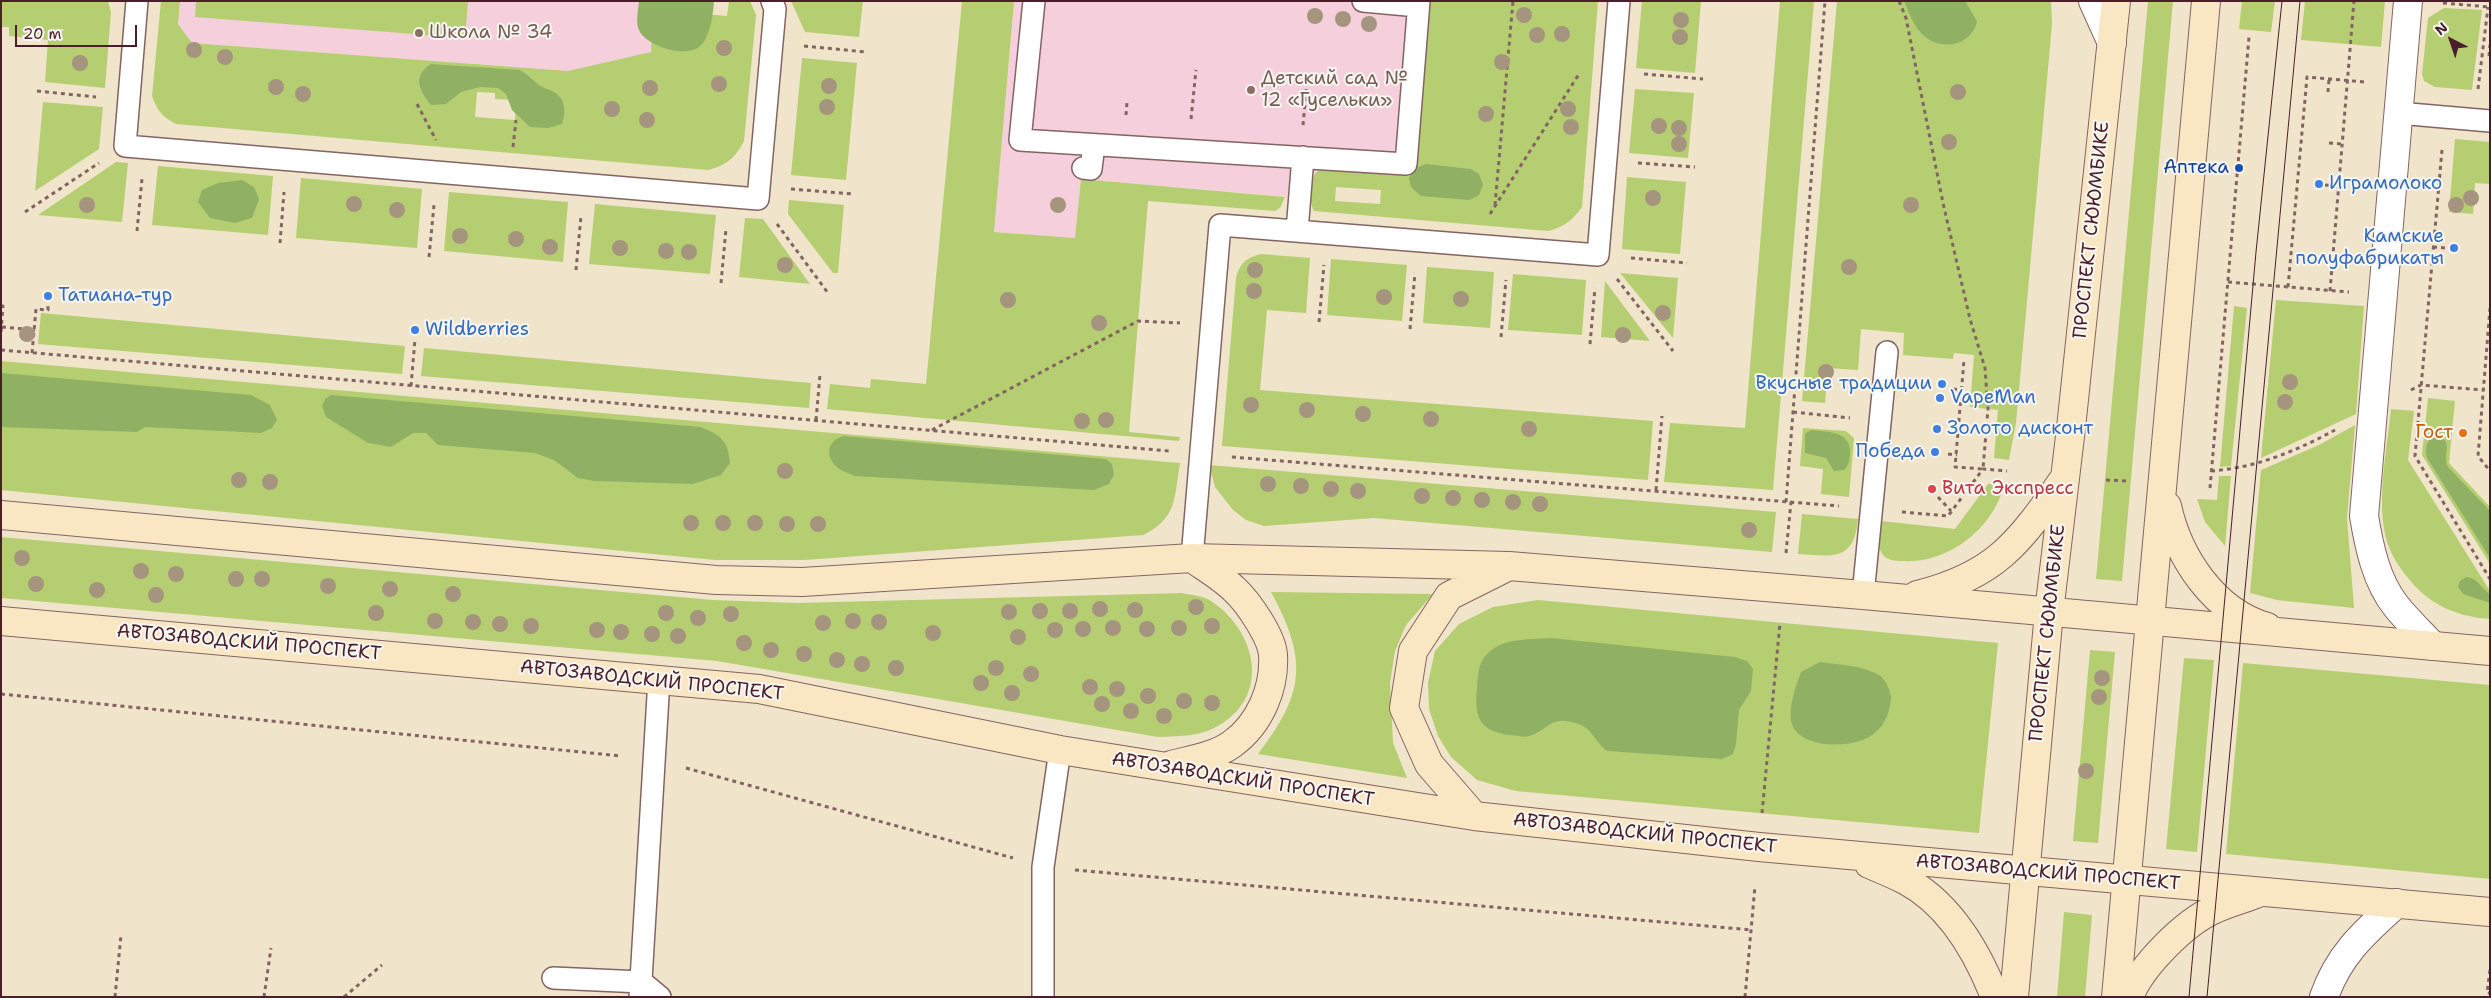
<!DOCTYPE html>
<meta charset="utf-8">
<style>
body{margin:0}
#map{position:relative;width:2491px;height:998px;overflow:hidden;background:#f0e4ca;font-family:"Shantell Sans",sans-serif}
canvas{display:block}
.frame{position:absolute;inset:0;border:2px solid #4a1f2b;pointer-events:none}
.north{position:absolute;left:2426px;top:15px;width:50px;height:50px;-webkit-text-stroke:4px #f6f6f2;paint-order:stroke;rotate:319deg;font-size:14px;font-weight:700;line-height:20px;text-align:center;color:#4a1f2b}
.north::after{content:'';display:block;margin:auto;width:18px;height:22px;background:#4a1f2b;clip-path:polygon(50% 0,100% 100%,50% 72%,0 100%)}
.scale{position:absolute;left:15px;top:25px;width:122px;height:22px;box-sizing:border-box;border:2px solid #4a1f2b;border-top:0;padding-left:6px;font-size:15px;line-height:18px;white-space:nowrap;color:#4a1f2b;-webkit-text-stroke:4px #f6f6f2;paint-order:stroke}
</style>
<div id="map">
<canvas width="2491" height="998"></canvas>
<div class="frame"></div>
<div class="north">N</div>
<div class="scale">20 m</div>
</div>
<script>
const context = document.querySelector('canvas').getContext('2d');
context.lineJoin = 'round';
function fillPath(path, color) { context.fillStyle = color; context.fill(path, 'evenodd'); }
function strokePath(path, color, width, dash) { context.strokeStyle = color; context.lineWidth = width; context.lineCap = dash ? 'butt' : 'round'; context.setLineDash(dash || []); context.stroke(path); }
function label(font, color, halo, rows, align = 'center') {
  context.font = font + ' "Shantell Sans",sans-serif'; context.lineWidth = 4; context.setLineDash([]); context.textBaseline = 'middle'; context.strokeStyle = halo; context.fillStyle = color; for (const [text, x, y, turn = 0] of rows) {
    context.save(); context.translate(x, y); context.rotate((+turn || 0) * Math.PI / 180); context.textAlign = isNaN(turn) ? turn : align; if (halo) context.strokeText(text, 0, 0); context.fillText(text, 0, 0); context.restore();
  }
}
const built = new Path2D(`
 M180,1h474l-2,51 -83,19 -377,-28 -14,-19z
 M1014,1h490l-19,213 -99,-26 -54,-5 -2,17 -249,-21 -6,59 -81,-6z`);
const green = new Path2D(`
 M1,1h107l3,11 -6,76 -60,-6 3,-42 -39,-4v-9h-8z
 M161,1h19l-2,23 14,19 376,28 83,-19 3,-51 49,13 24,2 2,-15h21l6,14 -12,126c-9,17 -17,24 -36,29l-532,-46c-14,-7 -19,-14 -24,-28zM477,92l18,1v6l21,1 -1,20 -40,-3z
 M196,1h272l-3,37 -270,-21z
 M791,1h72l-4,36 -54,-5z
 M962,1h52l-20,231 81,6 6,-59 204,18 -5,11 -5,3 -127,-10 -19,231 51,5 -1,4 -352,-32 3,-25 40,4 1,-9 55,5z
 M1428,1h170l-16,206c-10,14 -18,20 -34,24l-234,-20c-5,-8 -5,-34 4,-40 2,-2 5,-2 8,-3l88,6zM1336,187l45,3 -1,14 -45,-3z
 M1642,1h59l-6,72 -59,-5z
 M1780,1h34l-41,489 -109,-8 6,-59 75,5z
 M1837,1h214l1,23 -36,399 -7,37 -15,-2 4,-48 -28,-3 4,-52 -20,-2 -1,6 -50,-4 1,-22 -43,-4 -3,41 -30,-2 -3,35 -23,-2z
 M2148,1h25l-51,580 -26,-2z
 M2242,1h33l-4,31 -32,-3z
 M2305,1h80l-4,46 -80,-7z
 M2444,8l38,2 -10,80 -37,-3 -11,-6 -2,-7 6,-56z
 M802,58l55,5 -11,117 -55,-5z
 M1635,89l59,4 -6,65 -59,-5z
 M43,102l60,5 -4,42 -64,42z
 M2455,139l35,3v42l-15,-1 -2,31 -24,-2z
 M116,162l12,1 -6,59 -84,-7z
 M158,166l115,10 -5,59 -116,-10z
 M1627,177l59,5 -6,72 -58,-5z
 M301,178l121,11 -5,59 -121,-10z
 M449,192l119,10 -5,60 -119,-11z
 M789,200l55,5 -6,68h-5l-45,-59z
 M595,204l121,11 -6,59 -121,-10z
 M745,218l18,1 47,65 -71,-7z
 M1261,254l49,4 -4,55 -39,-3 -7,80 393,31 -5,59 -426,-34 14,-168c4,-15 10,-20 25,-24z
 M1331,259l76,6 -5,56 -75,-6z
 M1427,267l67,5 -4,56 -67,-5z
 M1620,273l58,5 -5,60z
 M1513,274l73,6 -4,55 -74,-5z
 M1605,281l45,60 -49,-4z
 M2276,300l88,6 -8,108 -95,44z
 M2234,306l13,2 -16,158 -11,1z
 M41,313l364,33 -3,28 -364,-30z
 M424,348l387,35 -2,25 -388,-32z
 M1,361l1179,102c-6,34 -2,55 -37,72l-338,25h-90l-714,-70z
 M2428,398l27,3 -6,62 41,44v57l-68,-109z
 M2391,409l23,2 -6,49 82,131v28c-29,-2 -54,-11 -75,-33 -9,-10 -18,-21 -24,-34 -18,-39 -4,-101 0,-143z
 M2355,425l-8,93 7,90 -77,-8 -27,-7 11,-123 58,-25z
 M1803,428l43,3 8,7 -5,59 -28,-3 2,-25 -23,-3z
 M1209,465l567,47 -4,40 -398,-34 -110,8 -18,-6 -13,-10 -18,-23z
 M2219,476h12l-6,70 -20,-24 -8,-23 20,1z
 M1988,484h16c-9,43 -56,80 -100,77 -9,0 -18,0 -23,-9 -4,-9 -1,-22 0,-31l74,8z
 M1802,514l56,5c-4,43 -25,37 -60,35z
 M1,537l712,63 84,3 385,-10c9,2 22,3 29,8 47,31 61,98 3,127 -17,9 -37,8 -56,9l-441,-76 -716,-63z
 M1271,592l162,2 -27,31 -11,26 -5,32 3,60 14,35 -149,-24c47,-61 50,-94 13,-162z
 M1538,600l460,43 -19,190 -463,-42 -39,-11 -26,-23 -13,-21 -9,-27 -1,-26 7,-32 24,-27 34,-17z
 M2090,650l25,2 -17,191 -25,-2z
 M2184,658l30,2 -17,192 -31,-3z
 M2243,663l247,22v194l-264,-25z
 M2064,912l28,3 -7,82h-28z`);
const forest = new Path2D(`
 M639,1h75c-1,13 -3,30 -11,42 -12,17 -53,5 -63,-11 -5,-8 -2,-21 -1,-31z
 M1904,1h61l12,20c-5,24 -34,31 -53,15 -10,-9 -15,-23 -20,-35z
 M431,64l89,6c8,5 13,10 19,15 5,4 11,4 15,7 12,7 12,20 8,32l-14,4 -18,-1 -18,-17 -6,-16 -8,-6 -18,-1 -19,5 -15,12 -15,1c-12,-15 -19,-29 0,-41z
 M1426,164l45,5 8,5 4,11 -4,10 -10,5 -48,-4 -10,-9 -2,-8 3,-9z
 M242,180l12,7 5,12 -7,19 -17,5 -25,-5 -12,-16 4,-12 16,-7z
 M1,373l250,22 19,10 7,15 -5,8 -11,5 -116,-6 -8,5 -136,-5z
 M331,395l370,32c21,9 27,14 29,36l-9,12 -28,9 -99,-3 -16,-3 -24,-18 -19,-7 -97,-8 -12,-12h-13l-22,14 -23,-4 -42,-26 -4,-11 3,-7z
 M1811,430c18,2 41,1 39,25 -1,7 -1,10 -6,15l-10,1 -8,-13 -21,-5v-19z
 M2438,435c16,7 4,19 10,32l42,44v47l-63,-100c-2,-11 -1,-19 11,-23z
 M843,436l263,23 6,5 2,11 -5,9 -15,6 -239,-14c-6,-3 -14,-5 -18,-9 -13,-11 -9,-27 6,-31z
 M2466,577c13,1 14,11 24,17v9l-27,-9 -5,-7 2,-6z
 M1551,638l184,19 12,4 6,8 -2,22 -12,19 -3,34 -3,10 -11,5 -115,-8c-16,-13 -14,-25 -36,-29 -23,-5 -24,9 -42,14 -5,2 -13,-1 -19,-1 -31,-4 -36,-18 -33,-48 1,-13 1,-25 12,-35 17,-15 41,-12 62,-14z
 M1820,662c20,3 41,3 59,13 6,4 12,16 12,23 -1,13 -5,25 -15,34 -17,17 -75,19 -84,-8 -5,-14 4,-38 9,-52z`);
const path = new Path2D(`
 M1899,1l7,17 37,185 27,116 15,49 3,41 -5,60 -28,-2 9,-107
 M2443,3l47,4
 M804,46l62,6
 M2489,56l1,-11
 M1644,74l59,5
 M2478,89l10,-82
 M37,91l59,6
 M2328,92l1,-13
 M417,104l19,36
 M1126,115l1,-13
 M1191,119l5,-49
 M1303,125l4,-44
 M2329,143l13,1
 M513,147l3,-27
 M2442,150l-27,306 75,123
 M1638,163l57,4
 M2325,185l14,1
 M791,189l62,5
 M1495,205l18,-204
 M25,212l74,-49
 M1490,214l89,-140
 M777,224l51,69
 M137,231l5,-52
 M280,243l4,-51
 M2433,247l13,1
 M429,257l5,-52
 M1631,258l56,5
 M576,270l5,-54
 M1617,279l56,72
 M2228,282l121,10
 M721,283l5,-54
 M2288,287l19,-210 58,5
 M2330,291l24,-290
 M1,306h2l-2,26
 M2490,308l-12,148 12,15
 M1319,322l5,-57
 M2,327l33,3
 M1410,329l5,-56
 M1501,337l5,-57
 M1590,344l5,-56
 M1,350l1168,101
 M32,353l4,-44 12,1v-4
 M411,386l4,-47
 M1953,389l9,1
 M2411,390l10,-5 62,5
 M1952,399h9
 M1793,412l57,6
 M816,420l4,-45
 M932,430l206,-109 42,2
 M1948,454l9,1
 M1232,457l607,49
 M2211,471c45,-3 85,-20 124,-41
 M2106,480l22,1
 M2210,488l39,-451
 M1656,490l6,-74
 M1938,497l13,14
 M1786,502l39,-501
 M1902,512l46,4 35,-47 24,2
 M1786,553l5,-51
 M1,694l620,62
 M686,768l327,90
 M1762,813l18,-190
 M1075,870l677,60
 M2490,970l-3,23h3
 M115,997l6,-62
 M264,997l7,-49
 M344,997l38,-32
 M1745,997l10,-111`);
const lane = new Path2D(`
 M137,1l-12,145 633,53 17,-190 -3,-8
 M1034,1l-14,139 386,24 13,-163
 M1363,1l55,5
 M2398,113l92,8
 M1083,168l8,1 3,-24
 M1297,231l6,-74
 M1192,558l28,-333 378,30 21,-254
 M1863,595l24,-243
 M553,978l89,4 18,15
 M640,997l19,-318
 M1043,997v-130l17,-117`);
const street = new Path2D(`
 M2093,1l19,42
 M2408,1l-44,515c5,30 12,65 32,90 11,14 25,27 37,40
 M2324,997c15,-43 41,-65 73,-94`);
const secondary = new Path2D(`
 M2167,506c11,51 47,106 100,121
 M1,515l715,65 86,2 390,-24 317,8 354,29 627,56
 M1917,595c78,-19 102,-52 146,-115
 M1,621l758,68 301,61 414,66 285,31 731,65
 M1171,765c19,-5 45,-9 61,-21 28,-20 43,-56 41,-89 -1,-18 -25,-53 -38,-65 -12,-12 -29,-22 -43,-32
 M1474,816l-45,-52 -25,-56 9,-57 36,-55 56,-28
 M1869,864c12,5 24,10 36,16 45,24 72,71 90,117
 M2014,997l35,-385 22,-184 45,-427
 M2116,997l90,-996
 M2129,997c12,-31 56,-75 86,-88 13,-6 28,-10 41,-15`);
const tram = new Path2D(`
 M2189,997l67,-745 26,-251
 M2207,997l93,-996`);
const trees = [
 [1524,15],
 [1315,16],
 [1343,19],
 [1681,20],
 [1369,24],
 [1562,34],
 [1537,35],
 [1680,37],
 [724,48],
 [194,50],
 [225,57],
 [1502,62],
 [80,63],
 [719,84],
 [829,86],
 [276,87],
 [650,88],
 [1958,92],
 [303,94],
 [827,107],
 [612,109],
 [1568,109],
 [1486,114],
 [647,120],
 [1659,126],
 [1571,127],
 [1679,128],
 [1949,142],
 [1679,144],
 [1653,198],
 [2471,198],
 [354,204],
 [87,205],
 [1058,205],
 [1911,205],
 [2456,205],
 [397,210],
 [460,236],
 [516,239],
 [550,247],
 [620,248],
 [666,251],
 [689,252],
 [785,265],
 [1849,267],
 [1255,270],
 [1254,291],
 [1384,297],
 [1461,299],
 [1008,300],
 [1663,313],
 [1099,323],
 [27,334],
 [1623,335],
 [1826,372],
 [2290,382],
 [2285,402],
 [1251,405],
 [1307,410],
 [1363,414],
 [1431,419],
 [1106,420],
 [1082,421],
 [1529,429],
 [785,471],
 [239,480],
 [270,482],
 [1268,484],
 [1301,486],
 [1331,489],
 [1358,491],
 [1422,496],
 [1453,498],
 [1482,500],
 [1513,502],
 [1540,504],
 [691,523],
 [723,523],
 [755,523],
 [787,524],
 [818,524],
 [1749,530],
 [22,558],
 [141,571],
 [176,574],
 [236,579],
 [262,579],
 [36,584],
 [328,586],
 [390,589],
 [97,590],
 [453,594],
 [156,595],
 [1196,607],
 [1100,609],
 [1135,610],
 [1040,611],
 [1070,611],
 [1009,612],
 [376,613],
 [666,613],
 [731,614],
 [698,618],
 [435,621],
 [853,621],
 [473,622],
 [879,622],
 [823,623],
 [500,624],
 [531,626],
 [1212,626],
 [1113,628],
 [1179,628],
 [1083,629],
 [1147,629],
 [597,630],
 [1055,630],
 [621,632],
 [933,633],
 [652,634],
 [678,636],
 [1018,637],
 [744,643],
 [771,650],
 [804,654],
 [837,660],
 [862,664],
 [896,668],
 [996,668],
 [1031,674],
 [2102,678],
 [981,683],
 [1090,687],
 [1117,689],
 [1012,693],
 [1148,696],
 [2099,697],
 [1184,701],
 [1212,703],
 [1102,704],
 [1131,711],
 [1164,716],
 [2086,771]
];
const markers = [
 [419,33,5,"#8d6e63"],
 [1251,90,5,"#8d6e63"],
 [2239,168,5,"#1a4fb4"],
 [2319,184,5,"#3f7fe0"],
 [2454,248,5,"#3f7fe0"],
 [48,296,5,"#3f7fe0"],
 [415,330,5,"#3f7fe0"],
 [1942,384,5,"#3f7fe0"],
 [1940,398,5,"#3f7fe0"],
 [1937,429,5,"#3f7fe0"],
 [2463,433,5,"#e8710a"],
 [1935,452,5,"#3f7fe0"],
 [1932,489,5,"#e0444e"]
];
const educationNames = [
 ["Школа № 34",429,33],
 ["Детский сад №",1261,79],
 ["12 «Гусельки»",1261,101]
];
const transitNames = [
 ["Аптека",2229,168]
];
const shopNames = [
 ["Играмолоко",2329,184],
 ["Камские",2444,237,"right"],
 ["полуфабрикаты",2444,259,"right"],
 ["Татиана-тур",58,296],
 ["Wildberries",425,330],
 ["Вкусные традиции",1932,384,"right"],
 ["VapeMan",1950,398],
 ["Золото дисконт",1947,429],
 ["Победа",1925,452,"right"]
];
const streetNames = [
 ["ПРОСПЕКТ СЮЮМБИКЕ",2092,230,-84],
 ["ПРОСПЕКТ СЮЮМБИКЕ",2048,633,-84],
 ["АВТОЗАВОДСКИЙ ПРОСПЕКТ",249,643,5],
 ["АВТОЗАВОДСКИЙ ПРОСПЕКТ",652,681,6],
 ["АВТОЗАВОДСКИЙ ПРОСПЕКТ",1243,780,9],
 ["АВТОЗАВОДСКИЙ ПРОСПЕКТ",1645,834,6],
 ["АВТОЗАВОДСКИЙ ПРОСПЕКТ",2048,873,5]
];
const foodNames = [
 ["Гост",2453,433]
];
const healthNames = [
 ["Вита Экспресс",1942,489]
];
fillPath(built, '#f5cfdb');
fillPath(green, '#b6ce72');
fillPath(forest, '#90b164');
strokePath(lane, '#846463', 24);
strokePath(street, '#846463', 30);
strokePath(secondary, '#846463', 30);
strokePath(path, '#846463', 3, [4, 4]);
strokePath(lane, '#fff', 21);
strokePath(street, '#fff', 28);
strokePath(secondary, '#f9e7c3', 28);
strokePath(tram, '#4a1f2b', 1);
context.fillStyle = '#a6957e';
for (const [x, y] of trees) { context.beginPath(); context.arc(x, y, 8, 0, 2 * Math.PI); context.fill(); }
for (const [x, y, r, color] of markers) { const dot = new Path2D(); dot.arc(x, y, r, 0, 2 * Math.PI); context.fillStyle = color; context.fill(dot); strokePath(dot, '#f6f6f2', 2); }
label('19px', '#785e54', '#f6f6f2', educationNames, 'left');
label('19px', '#164399', '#f6f6f2', transitNames, 'right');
label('19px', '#366cbe', '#f6f6f2', shopNames, 'left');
label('19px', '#4a1f2b', '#f6f6f2', streetNames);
label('19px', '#c56008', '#f6f6f2', foodNames, 'right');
label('19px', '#be3a42', '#f6f6f2', healthNames, 'left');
</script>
